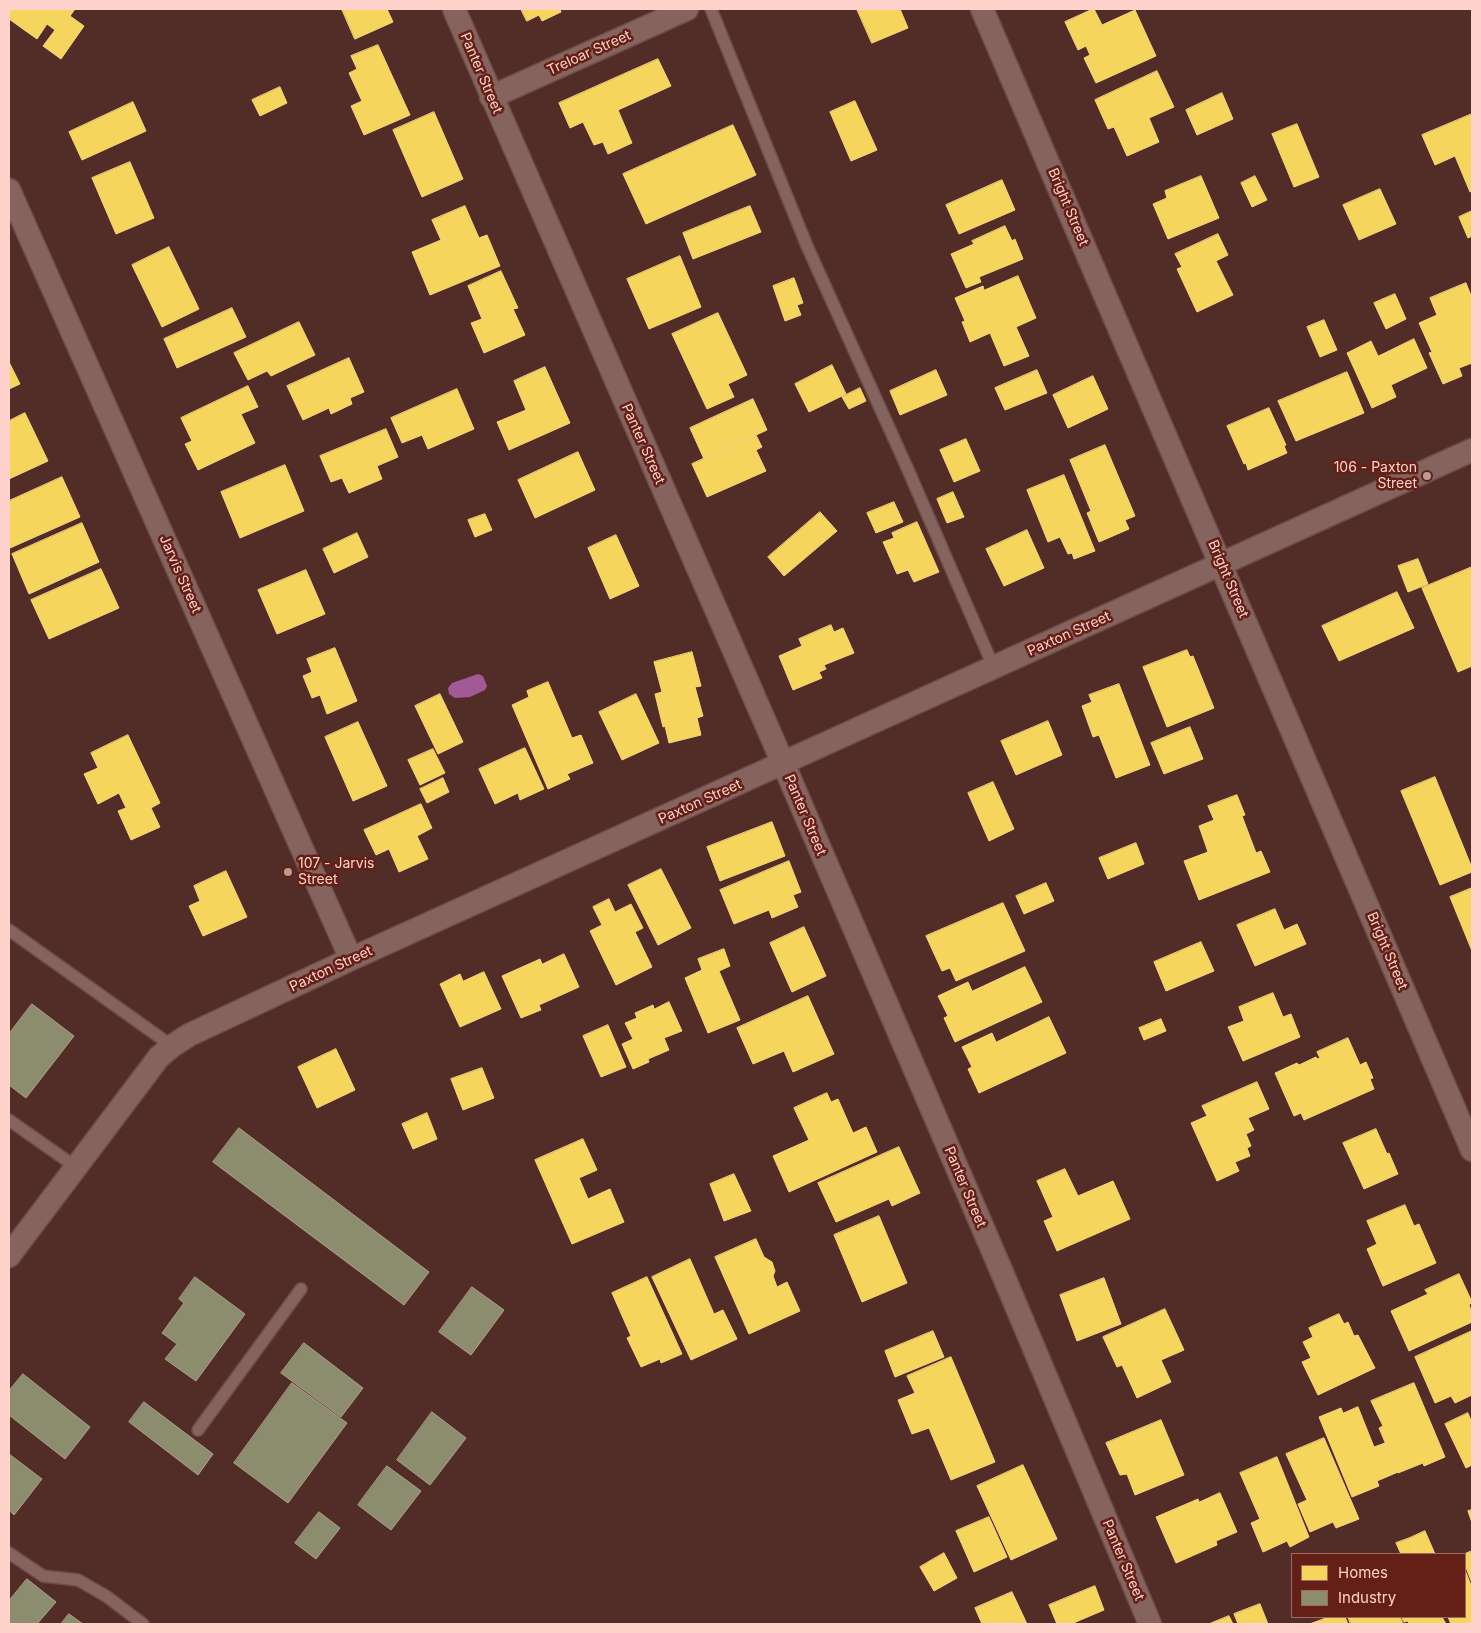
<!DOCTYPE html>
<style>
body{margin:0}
#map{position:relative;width:1481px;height:1633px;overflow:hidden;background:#522d28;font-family:Inter,sans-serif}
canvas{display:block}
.frame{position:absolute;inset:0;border:10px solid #ffd3cb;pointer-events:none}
.legend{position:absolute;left:1291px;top:1553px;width:175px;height:65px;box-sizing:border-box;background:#641f16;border:1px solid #a2675e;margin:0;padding:6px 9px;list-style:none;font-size:15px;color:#ffd3cb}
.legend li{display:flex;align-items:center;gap:10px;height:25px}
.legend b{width:25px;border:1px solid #a2675e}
</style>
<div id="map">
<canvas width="1481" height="1633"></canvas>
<div class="frame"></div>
<ul class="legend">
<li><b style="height:14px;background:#f6d55c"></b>Homes</li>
<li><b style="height:14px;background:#8c8c6e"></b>Industry</li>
</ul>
</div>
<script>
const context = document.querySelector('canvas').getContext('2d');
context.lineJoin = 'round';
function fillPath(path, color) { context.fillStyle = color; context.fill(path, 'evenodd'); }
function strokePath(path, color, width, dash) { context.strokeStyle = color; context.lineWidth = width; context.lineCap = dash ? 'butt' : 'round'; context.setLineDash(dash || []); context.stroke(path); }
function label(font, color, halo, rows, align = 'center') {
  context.font = font + ' Inter,sans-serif'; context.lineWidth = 5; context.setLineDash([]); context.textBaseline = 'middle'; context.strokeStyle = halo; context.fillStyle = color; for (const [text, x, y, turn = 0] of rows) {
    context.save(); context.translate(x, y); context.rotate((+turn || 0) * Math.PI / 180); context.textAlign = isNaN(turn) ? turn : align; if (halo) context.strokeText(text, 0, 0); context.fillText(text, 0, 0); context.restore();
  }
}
const water = new Path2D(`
 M478,674l5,2 4,10 -2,4 -15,7 -15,1 -6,-4 -1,-6 4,-5z`);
const homes = new Path2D(`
 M9,9h66l-5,7 14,10 -23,33 -18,-13 12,-16 -8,-6 -10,15 -28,-20z
 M342,9h45l6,13 -38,17z
 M521,9h39l1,3 -19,9 -3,-6 -12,6z
 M857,9h43l8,19 -36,15z
 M1093,9h1l8,16 33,-15 21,46 -60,27 -12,-25 6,-3 -4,-9 -8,4 -13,-28z
 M378,45l32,70 -46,20 -13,-29 11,-5 -13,-28 8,-4 -6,-13z
 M658,59l13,27 -53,24 14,33 -24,11 -5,-12 -9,3 -11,-23 -13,6 -11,-25z
 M1157,71l17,36 -25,11 10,24 -32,14 -13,-29 -6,2 -13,-29z
 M280,87l7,16 -27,13 -8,-16z
 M1222,93l11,26 -36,16 -11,-25z
 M855,101l22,49 -26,11 -21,-49z
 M133,102l13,29 -64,29 -13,-28z
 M434,112l29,67 -41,18 -29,-67z
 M1472,114v77l-2,1 -15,-36 -20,9 -13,-30z
 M1297,124l22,53 -25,10 -22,-53z
 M733,125l23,50 -110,49 -23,-50z
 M130,162l24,56 -38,16 -24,-56z
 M1201,176l18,42 -51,21 -15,-35 14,-6 -2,-7z
 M1255,176l12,24 -15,7 -11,-24z
 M1002,180l13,30 -56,24 -13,-29z
 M1380,189l16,35 -37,16 -16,-35z
 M465,206l14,32 8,-3 13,31 -70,29 -18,-43 29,-12 -9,-20z
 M750,206l11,26 -68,27 -10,-26z
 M1472,211v25l-4,2 -9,-21z
 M1005,226l7,15 3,-2 8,20 -44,18 2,5 -15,6 -15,-34 23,-10 -2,-3z
 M1218,234l10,21 -12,6 17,34 -36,17 -20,-43 5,-2 -7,-13z
 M169,247l30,62 -37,18 -30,-62z
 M680,256l21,51 -52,22 -22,-50z
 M501,271l17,37 -5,1 12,26 -41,18 -13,-30 11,-4 -14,-33z
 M1018,276l18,42 -20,9 13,29 -25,10 -14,-33 -20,9 -8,-20 3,-1 -10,-23 28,-12 1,4z
 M794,278l9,25 -6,2 4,10 -16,6 -12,-35z
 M1466,283l6,15v65l-13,5 3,8 -19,8 -14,-31 3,-1 -13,-29 18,-8 -7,-17z
 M1395,294l11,25 -20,10 -12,-26z
 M232,308l14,29 -69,31 -13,-29z
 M718,313l29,62 -19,9 6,13 -27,12 -35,-75z
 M1324,320l13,30 -17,7 -13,-30z
 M299,322l16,33 -44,21 -4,-5 -19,9 -14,-27z
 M1414,339l13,29 -36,17 5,12 -24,11 -25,-55 24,-12 7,15z
 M349,358l15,34 -14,6 2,6 -21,10 -2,-6 -26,12 -16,-34z
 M9,362l11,22 -11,5z
 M832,365l14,29 -37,18 -14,-28z
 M545,367l25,56 -61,27 -12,-28 29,-12 -12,-29z
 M936,370l11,25 -47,20 -10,-24z
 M1037,370l10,23 -42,17 -10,-22z
 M1347,372l17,41 -68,28 -18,-40z
 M1093,376l15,33 -40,19 -15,-33z
 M248,386l10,21 -17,7 14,29 -57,27 -13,-26 7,-3 -11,-23z
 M860,388l6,13 -17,8 -7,-12z
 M457,389l17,40 -46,20 -6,-14 -20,8 -11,-25z
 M753,399l14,31 -63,29 -14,-31z
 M1269,408l17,37 -2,1 3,7 -39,17 -2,-7 -2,1 -17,-38z
 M25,413l23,48 -39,18v-58z
 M386,429l12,28 -21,9 5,13 -33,14 -7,-15 -11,4 -11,-26z
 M756,435l6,12 -6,3 10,21 -59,26 -15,-33z
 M966,439l14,32 -26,11 -14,-32z
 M1105,445l30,71 -10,4 4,9 -30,13 -12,-29 4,-2 -21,-51z
 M578,452l17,38 -60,28 -17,-38z
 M285,465l19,46 -64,27 -19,-46z
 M1064,475l31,76 -21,8 -2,-6 -4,1 -8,-17 -12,5 -21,-52z
 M62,477l18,40 -70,31 -1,-3v-44z
 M953,492l11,25 -17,6 -10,-24z
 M894,502l9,20 -27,11 -9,-20z
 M820,512l17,19 -53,45 -16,-19z
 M485,514l7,16 -17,7 -7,-17z
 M917,522l22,50 -25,10 -6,-12 -11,4 -14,-32 11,-4 -2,-5z
 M82,523l17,39 -70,32 -17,-40z
 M1027,530l17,38 -40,18 -18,-37z
 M357,533l11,24 -34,16 -11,-24z
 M616,535l23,51 -29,13 -22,-51z
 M1418,559l10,25 -20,8 -10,-26z
 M1472,567v99l-14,6 -36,-84z
 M101,569l18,39 -70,31 -18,-39z
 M306,570l19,44 -48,20 -19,-44z
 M1397,592l17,36 -75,33 -17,-35z
 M831,625l3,7 9,-4 11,25 -30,12 2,4 -7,3 3,6 -29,12 -14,-34 23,-10 -3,-7z
 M335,648l22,53 -30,13 -7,-19 -8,3 -9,-22 9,-4 -5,-13z
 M1187,650l3,7 3,-1 21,52 -47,19 -24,-60z
 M692,652l9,34 -6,1 8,29 -6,2 4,17 -32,8 -4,-17 -2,1 -8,-33 7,-2 -8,-30z
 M548,682l24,56 9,-3 12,28 -26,11 3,5 -22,10 -36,-84 17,-8 -2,-6z
 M1119,684l31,81 -34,13 -17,-43 -6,2 -11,-31 10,-4 -3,-7z
 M440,694l23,48 -25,12 -23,-48z
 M636,694l23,49 -37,17 -23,-48z
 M1048,721l14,34 -46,20 -15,-34z
 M358,722l29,64 -34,15 -28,-64z
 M1190,727l13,32 -39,15 -13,-31z
 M128,735l32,68 -9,5 9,19 -29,13 -13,-29 8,-3 -7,-15 -21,11 -14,-30 14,-6 -7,-15z
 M525,748l19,41 -24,11 -2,-7 -23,11 -16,-35z
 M433,749l12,24 -25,12 -12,-25z
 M1435,777l37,91v4l-32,13 -39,-94z
 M443,778l6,14 -22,11 -7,-14z
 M993,782l21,47 -25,12 -21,-48z
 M1237,795l8,20 -3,1 14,37 5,-2 9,21 -71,28 -15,-39 24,-9 -9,-26 15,-6 -6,-14z
 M421,804l11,24 -15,8 11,23 -29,13 -10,-23 -13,6 -12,-25z
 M772,822l13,34 -65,25 -13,-34z
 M1136,843l8,21 -36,15 -9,-21z
 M789,861l12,31 -8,3 5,12 -26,11 -3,-8 -35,14 -14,-34z
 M661,869l30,59 -33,17 -30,-60z
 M226,871l21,46 -44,19 -14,-30 11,-5 -6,-15z
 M1046,883l8,18 -30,13 -8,-18z
 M1472,888v63l-22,-54z
 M609,899l6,13 16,-8 12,24 -8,4 17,35 -36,18 -26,-54 12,-6 -9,-18z
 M1003,903l22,48 -69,30 -6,-13 -8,3 -16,-35z
 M1275,909l9,21 13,-6 9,20 -51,22 -18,-41z
 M804,927l22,49 -34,16 -22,-49z
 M1201,942l13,29 -48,20 -12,-29z
 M724,949l6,17 -11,5 21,49 -32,13 -23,-55 17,-8 -4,-11z
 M564,954l15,33 -40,18 2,5 -20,8 -19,-42 38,-17 2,5z
 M1025,967l17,35 -87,40 -11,-24 4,-2 -10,-20 30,-14 4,9z
 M484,972l17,37 -41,18 -20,-43 20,-10 3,7z
 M1273,993l10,24 8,-3 9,23 -57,24 -15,-34 16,-6 -5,-14z
 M808,996l26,58 -41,18 -9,-21 -31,13 -16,-36z
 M669,1002l13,29 -18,7 5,12 -21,9 1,3 -16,7 -11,-25 11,-5 -8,-16 12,-5 -2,-5 18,-8 1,4z
 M1049,1017l17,36 -87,40 -11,-24 4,-2 -10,-20 30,-14 4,9z
 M1161,1019l5,12 -22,9 -5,-12z
 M608,1025l18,42 -25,10 -18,-41z
 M1348,1038l12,27 6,-3 7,16 -3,1 4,10 -70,31 -3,-7 -7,3 -19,-43 22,-10 2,2 17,-8 1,2 3,-1 -3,-6z
 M336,1049l19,41 -38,18 -19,-41z
 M482,1068l12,30 -31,12 -12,-31z
 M1257,1082l12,27 -21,9 6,12 -8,4 5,12 -4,2 3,8 -15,6 4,9 -22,10 -26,-58 16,-7 -5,-10z
 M827,1093l4,9 7,-3 15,34 13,-6 11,25 -88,40 -16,-36 36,-16 -15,-32z
 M427,1113l10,26 -24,10 -11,-25z
 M1376,1129l11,25 2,-1 9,21 -34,15 -21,-46z
 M583,1139l14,31 -18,8 9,21 22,-10 14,33 -52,22 -37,-84z
 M899,1147l21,46 -28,13 -3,-7 -53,23 -18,-39z
 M1065,1169l13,27 35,-15 17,38 -73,32 -13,-30 9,-4 -16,-36z
 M734,1174l17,37 -27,10 -14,-37z
 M1405,1205l9,21 5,-2 17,39 -53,23 -16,-37 10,-5 -10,-23z
 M879,1216l28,67 -45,19 -28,-67z
 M756,1239l8,18 8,5 3,9 -2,5 4,11 10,-5 13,29 -51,23 -34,-77z
 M690,1259l24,55 9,-4 14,29 -46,21 -39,-83z
 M1459,1274l13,28 -3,3 3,8v9l-63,29 -18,-40 37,-17 -3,-4z
 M647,1277l35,77 -21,9 -1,-4 -19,8 -14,-29 4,-2 -19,-43z
 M1104,1278l17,46 -44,17 -17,-46z
 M1165,1309l19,41 -23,10 10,22 -34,16 -15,-33 -5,2 -14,-30z
 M1339,1314l5,10 4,-2 6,14 4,-1 17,33 -57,27 -16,-33 9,-4 -8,-16 10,-5 -4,-9z
 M933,1331l11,26 -49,20 -10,-26z
 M1472,1331v64l-17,8 -4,-7 -16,7 -20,-46z
 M951,1357l44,105 -44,18 -22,-52 -17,6 -14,-34 17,-7 -8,-17z
 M1414,1383l31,74 -21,9 -1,-3 -25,10 -19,-45 4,-2 -12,-25z
 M1358,1407l16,40 11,-4 13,29 -21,9 2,5 -27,11 -33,-80 22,-9 2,5z
 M1468,1413l4,10v42l-6,3 -21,-44z
 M1161,1420l23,55 -49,20 -8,-21 -7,1 -14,-32z
 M1324,1438l35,81 -23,9 -3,-6 -23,10 -12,-28 9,-4 -21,-46z
 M1277,1457l32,80 -19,10 -3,-6 -24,11 -12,-29 9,-4 -20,-46z
 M1023,1465l34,74 -46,21 -34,-74z
 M1220,1493l17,39 -21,9 1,4 -41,18 -20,-46 42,-18 1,3z
 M1472,1510v13l-4,-12z
 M989,1517l18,40 -33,15 -18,-41z
 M1425,1531l10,23h-18l-7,-16z
 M1410,1538l7,16h-16l-5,-11z
 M1472,1551v32l-7,-18v-11z
 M944,1553l13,25 -23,13 -14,-24z
 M1465,1570l7,18v36h-21l-3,-7h17z
 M1095,1586l9,24 -33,14h-14l-8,-19z
 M1012,1592l15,32h-45l-7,-16z
 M1260,1604l8,20h-30l-4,-10z
 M1229,1616l4,8h-24z
 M1329,1617h16l3,7h-38z
 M1348,1617h52l3,7h-52z
 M1402,1617h40l4,7h-37l-1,-3 -4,1z`);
const industry = new Path2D(`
 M32,1004l42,32 -48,62 -17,-13v-51z
 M239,1128l190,144 -25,33 -191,-143z
 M195,1277l50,37 -49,67 -31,-22 12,-15 -15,-11 22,-30 -5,-4z
 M472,1287l32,23 -33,45 -32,-23z
 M304,1343l59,45 -22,29 -60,-44z
 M23,1374l67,53 -25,32 -56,-44v-24z
 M292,1383l55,40 -59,80 -54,-40z
 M144,1402l69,52 -15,21 -69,-53z
 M432,1412l34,26 -36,47 -33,-25z
 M9,1454l33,25 -28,36 -5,-5z
 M387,1466l34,25 -30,39 -33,-25z
 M319,1512l21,16 -24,31 -21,-16z
 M27,1579l29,23 -19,22h-28v-23z
 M69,1614l14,10h-22z`);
const lane = new Path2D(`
 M711,9l96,237 102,226 85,196
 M9,930l163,116
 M9,1120l67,47
 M198,1430l103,-141
 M9,1553l34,23 35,4 28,16 37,28`);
const street = new Path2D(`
 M454,9l339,777 208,484 149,354
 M982,9l490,1141
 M491,97l196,-88
 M9,190l342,769
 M9,1256l150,-199 13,-11 17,-11 162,-76 1121,-509`);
const markers = [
 [1427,476,5,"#c29992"],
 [288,872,5,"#c29992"]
];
const streetNames = [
 ["Treloar Street",589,53,-24],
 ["Panter Street",481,73,67],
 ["Bright Street",1068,207,67],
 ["Panter Street",643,444,66],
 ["Jarvis Street",180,574,66],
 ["Bright Street",1228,579,67],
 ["Paxton Street",1069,634,-24],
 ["Paxton Street",700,802,-24],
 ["Panter Street",805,815,67],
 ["Bright Street",1387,951,67],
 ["Paxton Street",331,969,-25],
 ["Panter Street",965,1187,67],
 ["Panter Street",1123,1560,67]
];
const poiNames = [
 ["106 - Paxton",1417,468],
 ["Street",1417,484],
 ["107 - Jarvis",298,864,"left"],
 ["Street",298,880,"left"]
];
fillPath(water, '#a15a96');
fillPath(homes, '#f6d55c');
strokePath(homes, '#f9d47d', 1);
fillPath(industry, '#8c8c6e');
strokePath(industry, '#aea18a', 1);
strokePath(lane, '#6d4c48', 14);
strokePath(street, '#6d4c48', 25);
strokePath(lane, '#856460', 11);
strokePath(street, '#856460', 22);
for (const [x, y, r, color] of markers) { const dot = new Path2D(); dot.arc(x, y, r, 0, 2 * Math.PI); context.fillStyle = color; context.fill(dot); strokePath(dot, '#641f16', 2); }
label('14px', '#ffd3cb', '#641f16', streetNames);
label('14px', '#ffd3cb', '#641f16', poiNames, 'right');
</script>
